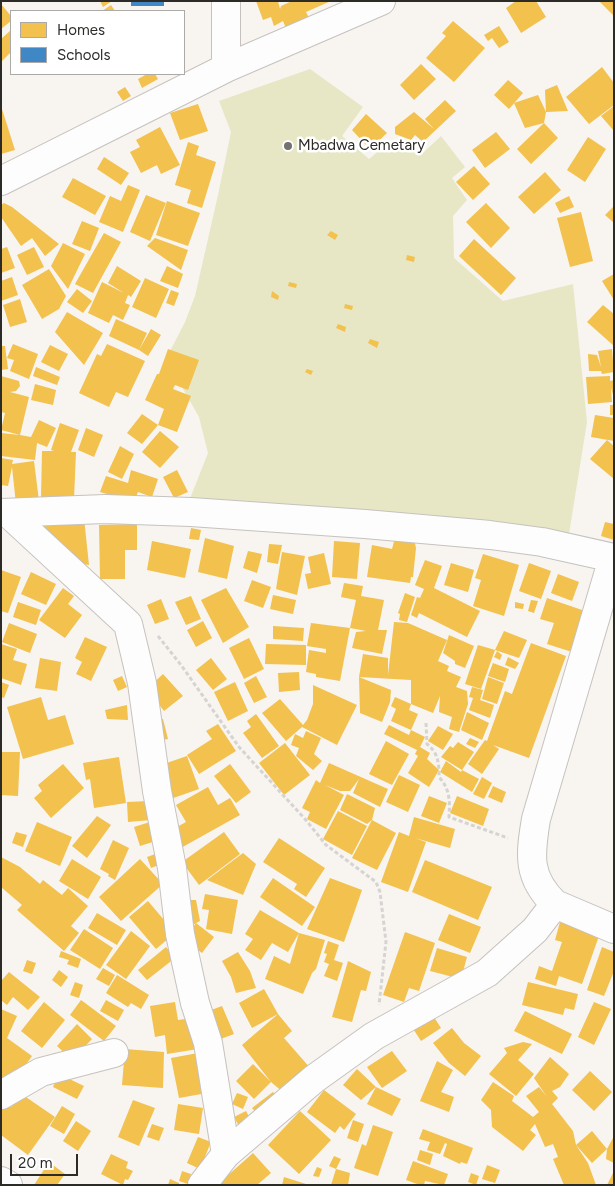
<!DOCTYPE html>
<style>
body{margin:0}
#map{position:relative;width:615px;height:1186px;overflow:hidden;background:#f8f4f0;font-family:Figtree,sans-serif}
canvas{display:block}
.frame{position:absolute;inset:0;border:2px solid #2d2b28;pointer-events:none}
.legend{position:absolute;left:10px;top:10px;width:175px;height:65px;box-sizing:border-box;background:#fff;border:1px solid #abaaa9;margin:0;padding:6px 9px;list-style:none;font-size:15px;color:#2d2b28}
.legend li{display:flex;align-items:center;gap:10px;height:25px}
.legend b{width:25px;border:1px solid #abaaa9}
.scale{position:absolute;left:10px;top:1154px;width:68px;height:22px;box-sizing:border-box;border:2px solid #2d2b28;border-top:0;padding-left:6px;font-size:15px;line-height:18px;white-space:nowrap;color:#2d2b28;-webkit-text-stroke:4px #fff;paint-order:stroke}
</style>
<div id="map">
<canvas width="615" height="1186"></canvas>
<div class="frame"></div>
<ul class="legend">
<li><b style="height:14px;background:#f2c14e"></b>Homes</li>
<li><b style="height:14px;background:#3f88c5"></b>Schools</li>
</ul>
<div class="scale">20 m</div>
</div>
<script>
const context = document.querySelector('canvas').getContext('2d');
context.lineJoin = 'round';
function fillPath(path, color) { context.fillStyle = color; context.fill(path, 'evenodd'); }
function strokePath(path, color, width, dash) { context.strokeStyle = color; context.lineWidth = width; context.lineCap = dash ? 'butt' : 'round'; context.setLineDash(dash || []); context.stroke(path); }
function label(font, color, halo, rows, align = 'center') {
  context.font = font + ' Figtree,sans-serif'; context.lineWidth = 5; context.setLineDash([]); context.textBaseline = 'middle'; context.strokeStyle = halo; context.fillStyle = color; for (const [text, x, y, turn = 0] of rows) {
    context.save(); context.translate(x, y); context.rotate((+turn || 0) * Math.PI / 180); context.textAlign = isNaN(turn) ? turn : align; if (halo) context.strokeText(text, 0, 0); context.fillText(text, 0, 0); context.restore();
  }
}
const green = new Path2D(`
 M310,69l53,38 -21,29 27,23 22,-18 33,11 17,-16 24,31 -13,11 15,22 -14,16 1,42 49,43 70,-17 14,138 -18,112 -68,-9 -312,-24 19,-48 -9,-36 -33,-58 19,-37 10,-26 23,-101 13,-63 -12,-31z`);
const homes = new Path2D(`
 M100,1h12l-9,6z
 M256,1h22l2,8 1,-3 11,-5h39l-25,11 4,8 -22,13 -5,-12 -9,5 -3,-9 -8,3z
 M516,1h20l10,16 -25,16 -15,-25z
 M599,1h15v15z
 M1,4l10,12v5l-10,8z
 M111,5l4,6h-13z
 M453,21l32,27 -31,34 -28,-24 20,-22 -4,-3z
 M499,26l10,16 -10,6 -7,-10 -4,3 -4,-6z
 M11,30v22l-10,10v-23z
 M421,64l15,15 -22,21 -14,-15z
 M602,67l12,16v22l-25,19 -23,-27z
 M147,74h8l3,5 -16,9 -4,-9z
 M508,80l15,13 -14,16 -15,-14z
 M557,85l11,26 -22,1 -2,11 -19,5 -11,-25 24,-8 8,17 -1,-22z
 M125,87l6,9 -8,5 -6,-9z
 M445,100l11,11 -33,31 -8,-7 -4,5 -16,-6v-7l19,-15 20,17 -9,-10z
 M198,104l10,27 -28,9 -10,-27z
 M1,106l14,44 -14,4z
 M614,106v25l-13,-15z
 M366,114l21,19 -17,16 -18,-19z
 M544,123l14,15 -27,26 -14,-15z
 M160,127l20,38 -19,9 -4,-9 -16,8 -11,-21 10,-5 -4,-7z
 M496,132l14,17 -25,19 -13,-18z
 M588,137l18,12 -21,33 -18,-12z
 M188,142l11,4 -3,9 20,7 -14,46 -15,-5 4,-13 -16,-5z
 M104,157l25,16 -8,12 -24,-16z
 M474,166l16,18 -17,16 -17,-18z
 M545,172l16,18 -27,24 -16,-17z
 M73,178l33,18 -11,19 -33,-18z
 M128,185l12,5 -17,42 -24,-10 11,-26 11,5z
 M146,195l20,8 -16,38 -20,-9z
 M569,196l5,11 -14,6 -5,-10z
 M167,201l33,12 -12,33 -32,-11z
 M4,203l8,4 47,37 -14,12 -13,-18 -11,8 -20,-29v-12z
 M486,203l24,25 -19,20 -25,-26z
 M614,206v17l-9,-8z
 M581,212l12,49 -23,6 -13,-49z
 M82,221l17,7 -9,23 -18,-7z
 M331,231l7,4 -3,5 -8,-5z
 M104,233l17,9 -28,51 -18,-9z
 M155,238l33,12 -7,20 -34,-24z
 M474,239l42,39 -15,17 -42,-39z
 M63,243l22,11 -17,35 -17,-23z
 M7,247l8,21 -14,5v-24z
 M34,247l10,20 -17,8 -10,-20z
 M407,255l8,2 -1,5 -8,-2z
 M117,266l24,15 -10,16 -3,-2 -3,8 5,2 -7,15 -10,-5 -4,8 -21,-10 14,-31 22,11 -16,-10z
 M167,266l16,8 -5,14 -18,-7z
 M49,269l17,27 -7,13 -17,10 -20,-34z
 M614,274v26l-12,-19z
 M12,277l6,18 -17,6v-20z
 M145,278l24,11 -13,29 -24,-11z
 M289,282l8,2 -1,4 -8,-2z
 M77,289l15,12 -9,12 -16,-11z
 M171,290l8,3 -5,13 -8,-3z
 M272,291l7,5 -1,4 -7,-3z
 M20,299l7,23 -17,5 -7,-22z
 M345,304l8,2 -1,4 -8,-2z
 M603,305l11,9v32l-27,-24z
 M67,312l36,21 -19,32 -29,-33z
 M116,319l31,14 -8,17 -30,-14z
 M338,324l8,3 -1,5 -9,-4z
 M151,329l10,6 -13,21 -9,-6z
 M370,339l9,3 -2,6 -9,-5z
 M13,344l25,10 -9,25 -19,-8 4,-11 -7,-2z
 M107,344l38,17 -17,36 -12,-5 -7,15 -30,-14 18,-39 4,2z
 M50,345l18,9 -9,17 -18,-9z
 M1,346h4l3,23 -7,1z
 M168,349l31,11 -11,30 -13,-5 -2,4 18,7 -14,36 -19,-7 6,-16 -19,-9 12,-26h2z
 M612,349l2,23 -12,2 -1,-3h-12l-1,-17 9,1 4,12 -3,-16z
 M36,367l24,10 -3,8 -24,-9z
 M307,369l6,2 -2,4 -6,-3z
 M1,376l18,5 1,5 -4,5 -6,1 19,5 -9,38 11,2 8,-17 17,8 -9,19 -10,-4 -2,17 -34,-4v-23l19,2 -19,-5 4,-17 -4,-1z
 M610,376v5l4,-1v18l-3,-10 1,14 -24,2 -2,-27z
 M35,384l21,6 -3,15 -22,-5z
 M610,405h4v10h-4z
 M142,414l16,11 -16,19 -15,-11z
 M595,415l19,3v23l-23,-4z
 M60,423l19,7 -8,22h5l-2,47 -33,-1 1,-47h12l-3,-1z
 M86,428l17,7 -9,22 -16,-7z
 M160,431l19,16 -19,21 -18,-16z
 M607,440l7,6v33l-24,-20z
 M120,446l14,8 -12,25 -14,-7z
 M1,458l12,2 -1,4 22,-3 5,40 -23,3 -4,-37 -4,19 -7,-1z
 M131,470l27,9 -6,18 -14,-5 -4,10 -34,-10 6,-16 22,7z
 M177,470l11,22 -14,6 -11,-21z
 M84,518l5,47 -23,-4 -28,-39z
 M605,522l9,2v16l-13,-4z
 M137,524v26h-12v29h-25l-1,-54z
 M191,528l10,2 -2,10 -10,-1z
 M205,538l29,8 -7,33 -29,-7z
 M395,538l19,1 2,9 -3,29h-2l-1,6 -43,-6 5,-32 20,4z
 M152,541l39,8 -6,29 -38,-8z
 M334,541l26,2 -3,36 -25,-2z
 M269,544l13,1 -4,19 -11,-2z
 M248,551l14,3 -5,19 -14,-5z
 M282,552l23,4 -8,39 -21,-6z
 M324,553l7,31 -23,5 -3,-15 6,-1 -3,-16z
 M483,554l36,11 -15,51 -31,-10 8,-26 -6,-2z
 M425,560l17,6 -8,22 46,23 -13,26 -48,-24 -2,5 -6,-3 6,-18 3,1 4,-9 -9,-4z
 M451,563l23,7 -6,22 -24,-7z
 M529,563l22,8 -10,28 -22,-8z
 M1,570l20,7 -13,36 -7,-2z
 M31,572l25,12 -10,21 -25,-11z
 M558,574l21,8 -7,19 -21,-8z
 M252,580l19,7 -8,21 -19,-7z
 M344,583l19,3 -2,10 23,4 -6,30h9l-5,24 -30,-6 4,-16 10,-1 -16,-3 6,-28 -15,-3z
 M63,588l11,8 -6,8 14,11 -17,23 -26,-18z
 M226,588l23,39 -26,16 -22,-43z
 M405,593l10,4 -8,25 -8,-2 1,-6 -2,-1z
 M273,595l23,5 -3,14 -23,-5z
 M191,596l10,23 -15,6 -11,-23z
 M547,598l38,13 -13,41 -25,-8 7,-21 -14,-4z
 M161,599l8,20 -14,5 -8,-19z
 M531,600l7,1 -4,12 -6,-2z
 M18,602l23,8 -5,15 -23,-8z
 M515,602l9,2 -1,5 -8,-1z
 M203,621l9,17 -16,9 -9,-17z
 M394,622l14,1 39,17 -9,21 11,5 -2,5 14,6 -5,10 11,4 1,13 -9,28 -10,-3 3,-12 -13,-5 1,-16 -7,17 -22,-9 -2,6 9,4 -7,16 -20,-9 5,-12 -5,-3 4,-9 16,7v-24l-52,-3 32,13 -1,12 -8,20 -22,-9 -1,-36 4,-23 25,4v17z
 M9,623l28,11 -7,19 -28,-11z
 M311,623l39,5 -10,53 -24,-4v-3l-10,-2 3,-22 17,3v-4l-19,-3z
 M273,626l31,2 -1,13 -30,-2z
 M504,631l23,9 -8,18 -24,-8z
 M449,635l25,11 -9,22 -10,-4v-3l-12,-8z
 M85,637l22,10 -16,34 -15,-7 6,-12 -7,-4z
 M249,638l15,31 -20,10 -15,-31z
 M531,643l35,13 -37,102 -36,-13 6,4 -17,25 -14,-10 17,-24 2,1 18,-50 7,3z
 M1,644l16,5 -4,11 14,4 -6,21 -20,-7z
 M266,644l40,1v20l-41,-1z
 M478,645l17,5 -14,39 -16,-5z
 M497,651l5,4 -2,5 -6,-3z
 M508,657l11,6 -4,6 -10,-4z
 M40,658l21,4 -4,29 -22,-3z
 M211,658l16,21 -14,11 -17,-20z
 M493,663l16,6 -4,13 -17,-6z
 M299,672l1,18 -21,2 -1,-19z
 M163,674l20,22 -19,15 -17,-22z
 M122,676l5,11 -9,4 -5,-11z
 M256,676l11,21 -13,6 -10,-20z
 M488,677l16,6 -7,21 -15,-5z
 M1,682l8,3 -5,13 -3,-1z
 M235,682l13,29 -20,10 -14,-29z
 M313,685l44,20 -20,40 -35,-18 -16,14 -24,-28 18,-14 23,26 4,-5 6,-16z
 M472,687l11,3 -3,10 14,5 -4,13 -21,-8 4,-12 -4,-1z
 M41,697l7,23 17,-5 9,29 -51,15 -16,-52z
 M127,705l1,15 -21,-1 -2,-9z
 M467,712l22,11 -7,17 -21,-10z
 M256,714l23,32 -17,12 -19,-25 8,-6 -4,-6z
 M163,719l5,20 -11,2 -5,-20z
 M218,724l18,27 -37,23 -12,-19 25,-16 -6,-8z
 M389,725l20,10 2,-5 14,7 -5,10 10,6 -3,6 12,11 -10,17 -21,-14 10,-17 -3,-2 2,-4 -33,-16z
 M438,726l15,8 -10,16 -15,-9z
 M306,731l15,7 -7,16 8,7 -9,9 -17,-14 3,-8 -8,-3 4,-11 8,4z
 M470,738l9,4 -4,6 -9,-4z
 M386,741l23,13 -17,31 -23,-11z
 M458,742l16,10 -12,18 -21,-13 9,-11 3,2z
 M285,743l25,32 -26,20 -25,-32z
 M1,752h19l-2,44 -17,-1z
 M187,756l12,33 -37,13 -1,-37z
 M119,757l7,46 -32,5 -4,-29 -4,1 -3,-17z
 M446,761l15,11 1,-2 17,9 -7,13 -32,-20z
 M329,763l59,26 -8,18 -27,-14 6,-14 -9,12h-10l-15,-6 19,10 -18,34 -19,-10 3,-7 -8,-4 14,-28 4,3z
 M63,764l21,24 -33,30 -17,-20 8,-7 -4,-6z
 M230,764l21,28 -15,11 -22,-27z
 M399,775l21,10 -12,27 -22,-10z
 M482,777l10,6 -8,16 -11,-5z
 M493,786l13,6 -4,11 -14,-6z
 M208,787l10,18 12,-7 10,17 -61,34 -11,-17 18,-10 -10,-17z
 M347,794l28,14 -3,12 24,13 -19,37 -25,-12 20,-38 -5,4 -27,-14z
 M429,796l18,7 -8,20 -18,-7z
 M457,796l32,13 -6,17 -33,-13z
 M150,801l1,19 -23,2 -1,-20z
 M338,811l29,15 -15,29 -29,-16z
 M97,816l14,9 -24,33 -15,-12z
 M414,817l41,12 -5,19 -35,-10 11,4 -18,50 -27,-10 18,-50 10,4z
 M153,821l6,19 -19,6 -6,-19z
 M37,822l35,15 -12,29 -35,-15z
 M16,832l11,3 -4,12 -11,-4z
 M224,832l16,22 -41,31 -17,-23z
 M279,838l46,30 -19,29 -12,-8 3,-5 -34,-22z
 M113,840l16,8 -14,32 -7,-4 1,-2 -9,-5z
 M161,852l-2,13 -8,3 -4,-11z
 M243,853l13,11 -13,31 -36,-15z
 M1,857l19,10 20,17 3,-4 19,15 6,-7 20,18 -17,20 8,7 -15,18 -47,-41 5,-5 -21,-18z
 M72,859l29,18 -13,22 -29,-18z
 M140,859l23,25 -42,37 -22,-24z
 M425,860l67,27 -14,33 -66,-28z
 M273,878l42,29 -13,19 -42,-29z
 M330,878l32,12 -18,52 -37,-13z
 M205,894l33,6 -6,34 -26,-5 3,-19 -7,-1z
 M185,900h11l4,21 -15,8z
 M148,901l27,32 -19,16 -27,-32z
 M260,910l39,23 26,7 -9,29 -4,4 -9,21 -38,-15 9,-23 16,8 9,-31 -11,19 -16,-9 -11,17 -16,-10 8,-11 -8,-5z
 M97,913l29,17 -9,15 -29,-17z
 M449,914l32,13 -11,26 -32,-13z
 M560,922l39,14 -17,48 -23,-8 -3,10 -21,-7 4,-13 13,5 10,-29 -7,-2z
 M196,923l18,14 -12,16 -18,-13z
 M84,929l29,19 -13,21 -30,-19z
 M131,931l19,15 -24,33 -20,-14z
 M405,932l30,11 -16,48 -10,-3 -5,14 -21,-7z
 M328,941l11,4 -5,15 9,3 -6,18 -13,-5 5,-12 -5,-2 3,-8 -3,-1z
 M166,947l9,11 -28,22 -9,-10z
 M602,947l12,5v19l-10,25 -17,-6z
 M437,948l30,9 -6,22 -31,-8z
 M61,951l20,8 -3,9 -11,-4 2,-4 -10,-3z
 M238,952l12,19 6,17 -20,5 -5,-16 -9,-16z
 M27,960l9,3 -4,11 -9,-3z
 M348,961l23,11 -5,19 -5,-1 -9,32 -20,-5z
 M103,968l12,7 -6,11 -13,-7z
 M59,970l9,7 -7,10 -9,-7z
 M9,972l31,25 -12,13 -15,-13 -6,8 -6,-5v-19z
 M117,975l32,20 -8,14 -10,-6 -3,4 -22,-14z
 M75,982l8,3 -4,13 -9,-3z
 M528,982l50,12 -4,16 -9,-2 -2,7 -41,-10z
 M264,989l14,25 -26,14 -13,-25z
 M81,1000l35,26 -12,15 -34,-26z
 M106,1000l18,10 -6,11 -18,-10z
 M44,1002l21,18 -23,28 -21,-17z
 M175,1002l3,18 15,-2 5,31 -31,5 -2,-19 -10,2 -5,-31z
 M594,1002l17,7 -17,36 -16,-8z
 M222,1006l12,28 -16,6 -12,-28z
 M1,1009l16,7 -10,22 25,18 -17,24 -14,6z
 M430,1011l11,17 -20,13 -11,-17z
 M525,1011l47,23 -10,20 -48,-23z
 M278,1014l14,17 -8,7 27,31 -27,24 -13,-11 -29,-37z
 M77,1024l15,15 -20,21 -15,-14z
 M452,1028l12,15 17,13 -16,20 -16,-13 -16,-20z
 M523,1042l9,2 -14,16 16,14 -18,22 -27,-22 18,-21 -3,-5z
 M125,1049l39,3 -1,36 -41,-3z
 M392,1051l15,20 -25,17 -15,-21z
 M198,1053l9,40 -28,5 -8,-40z
 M550,1057l19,17 -9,13 -8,4 6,7 -6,6 21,27 3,14 12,18 8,22h-32l-11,-26 5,-2 -5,-13 -8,3 -10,-23 -5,6 6,5 -13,16 -31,-24 -1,-17 -10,-10 12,-18 21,14 -2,5 21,16 6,-5 -13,-16 13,-9 8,10 -13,-19z
 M437,1061l16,9 -12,22 13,5 -5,15 -29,-11z
 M253,1064l18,18 -17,17 -18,-18z
 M357,1069l19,18 -15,13 -18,-15z
 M590,1071l22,21 -18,19 -22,-21z
 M59,1074l25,12 -7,13 -24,-12z
 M376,1087l25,12 -9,17 -25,-12z
 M324,1090l32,24 -12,16 -4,-4 -5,7 -28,-21z
 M273,1092l7,8 -21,16 -7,-8z
 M20,1093l35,24 -27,38 -27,-20v-35l10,7z
 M237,1093l11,4 -5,12 -11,-5z
 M133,1100l22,8 -16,38 -21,-9z
 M178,1104l25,4 -4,26 -25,-4z
 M62,1106l13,8 -11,20 -14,-8z
 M246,1111l6,11 -12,6 -6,-11z
 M300,1111l31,29 -32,34 -31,-29z
 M353,1120l11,4 -6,18 -11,-4z
 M76,1121l15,10 -13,20 -15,-10z
 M152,1124l12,4 -5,13 -12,-4z
 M373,1125l20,7 -15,44 -24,-8 8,-24 4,2z
 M423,1129l50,19 -6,16 -6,-2 -1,2 -17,-8 4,-12 -2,-1 -5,11 -13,-4 3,-8 -11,-3z
 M592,1131l15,18 -15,14 -16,-18z
 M614,1136v27l-8,-4 1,-10z
 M198,1137l13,5 -11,27 -13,-6z
 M420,1150l13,4 -3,11 -13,-5z
 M253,1153l18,20 -14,12h-40z
 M111,1154l17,8 -2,6 7,3 -5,9 -3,-1 -2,6 -22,-11z
 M334,1156l7,3 -5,10 14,4 -2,12h-17l5,-16 -7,-3z
 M413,1161l35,13 -4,11 -19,-4 -1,4h-4l-14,-5z
 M49,1162l16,12 -8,11h-23z
 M487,1165l13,5 -5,13 -13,-4z
 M317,1167l5,2 -3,8 -6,-1z
 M182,1171l9,3 -3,10 -9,-3z
 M614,1171v14h-7z
 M471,1173l8,3 -3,9 -8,-3z
 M284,1177l22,7v1h-24z
 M170,1179l9,4v2h-11z`);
const schools = new Path2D(`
 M131,1h33v5h-33z`);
const path = new Path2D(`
 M158,636l23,29 58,82 66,72 21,26 50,37 4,10 6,50 -7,63
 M426,723l1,21c11,9 12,18 12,33 11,12 11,24 10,40l59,21`);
const minor = new Path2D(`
 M226,68v-67
 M1,181l225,-113 155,-67
 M1,513l104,-4 86,3 174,12 125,11 52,7 72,16
 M9,514l119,110 14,59 15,108 15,77 8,66 15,69 13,40 18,111
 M555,904c-28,-27 -25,-49 -19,-85l77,-261
 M1,1095l40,-23 73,-19
 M1,1181l7,4
 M202,1185l24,-31 88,-75 60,-43 113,-63 48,-43 20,-26 59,25`);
const markers = [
 [288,146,5,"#74716e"]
];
const poiNames = [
 ["Mbadwa Cemetary",298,146]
];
fillPath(green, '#e7e7c6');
fillPath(homes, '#f2c14e');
fillPath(schools, '#3f88c5');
strokePath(minor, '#c5c2bf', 30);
strokePath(path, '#d5d4d2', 3, [4, 2.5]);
strokePath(minor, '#fefdfd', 28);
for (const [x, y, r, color] of markers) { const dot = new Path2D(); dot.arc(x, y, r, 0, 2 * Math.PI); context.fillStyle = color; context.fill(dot); strokePath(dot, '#fff', 2); }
label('15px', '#2d2b28', '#fff', poiNames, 'left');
</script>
